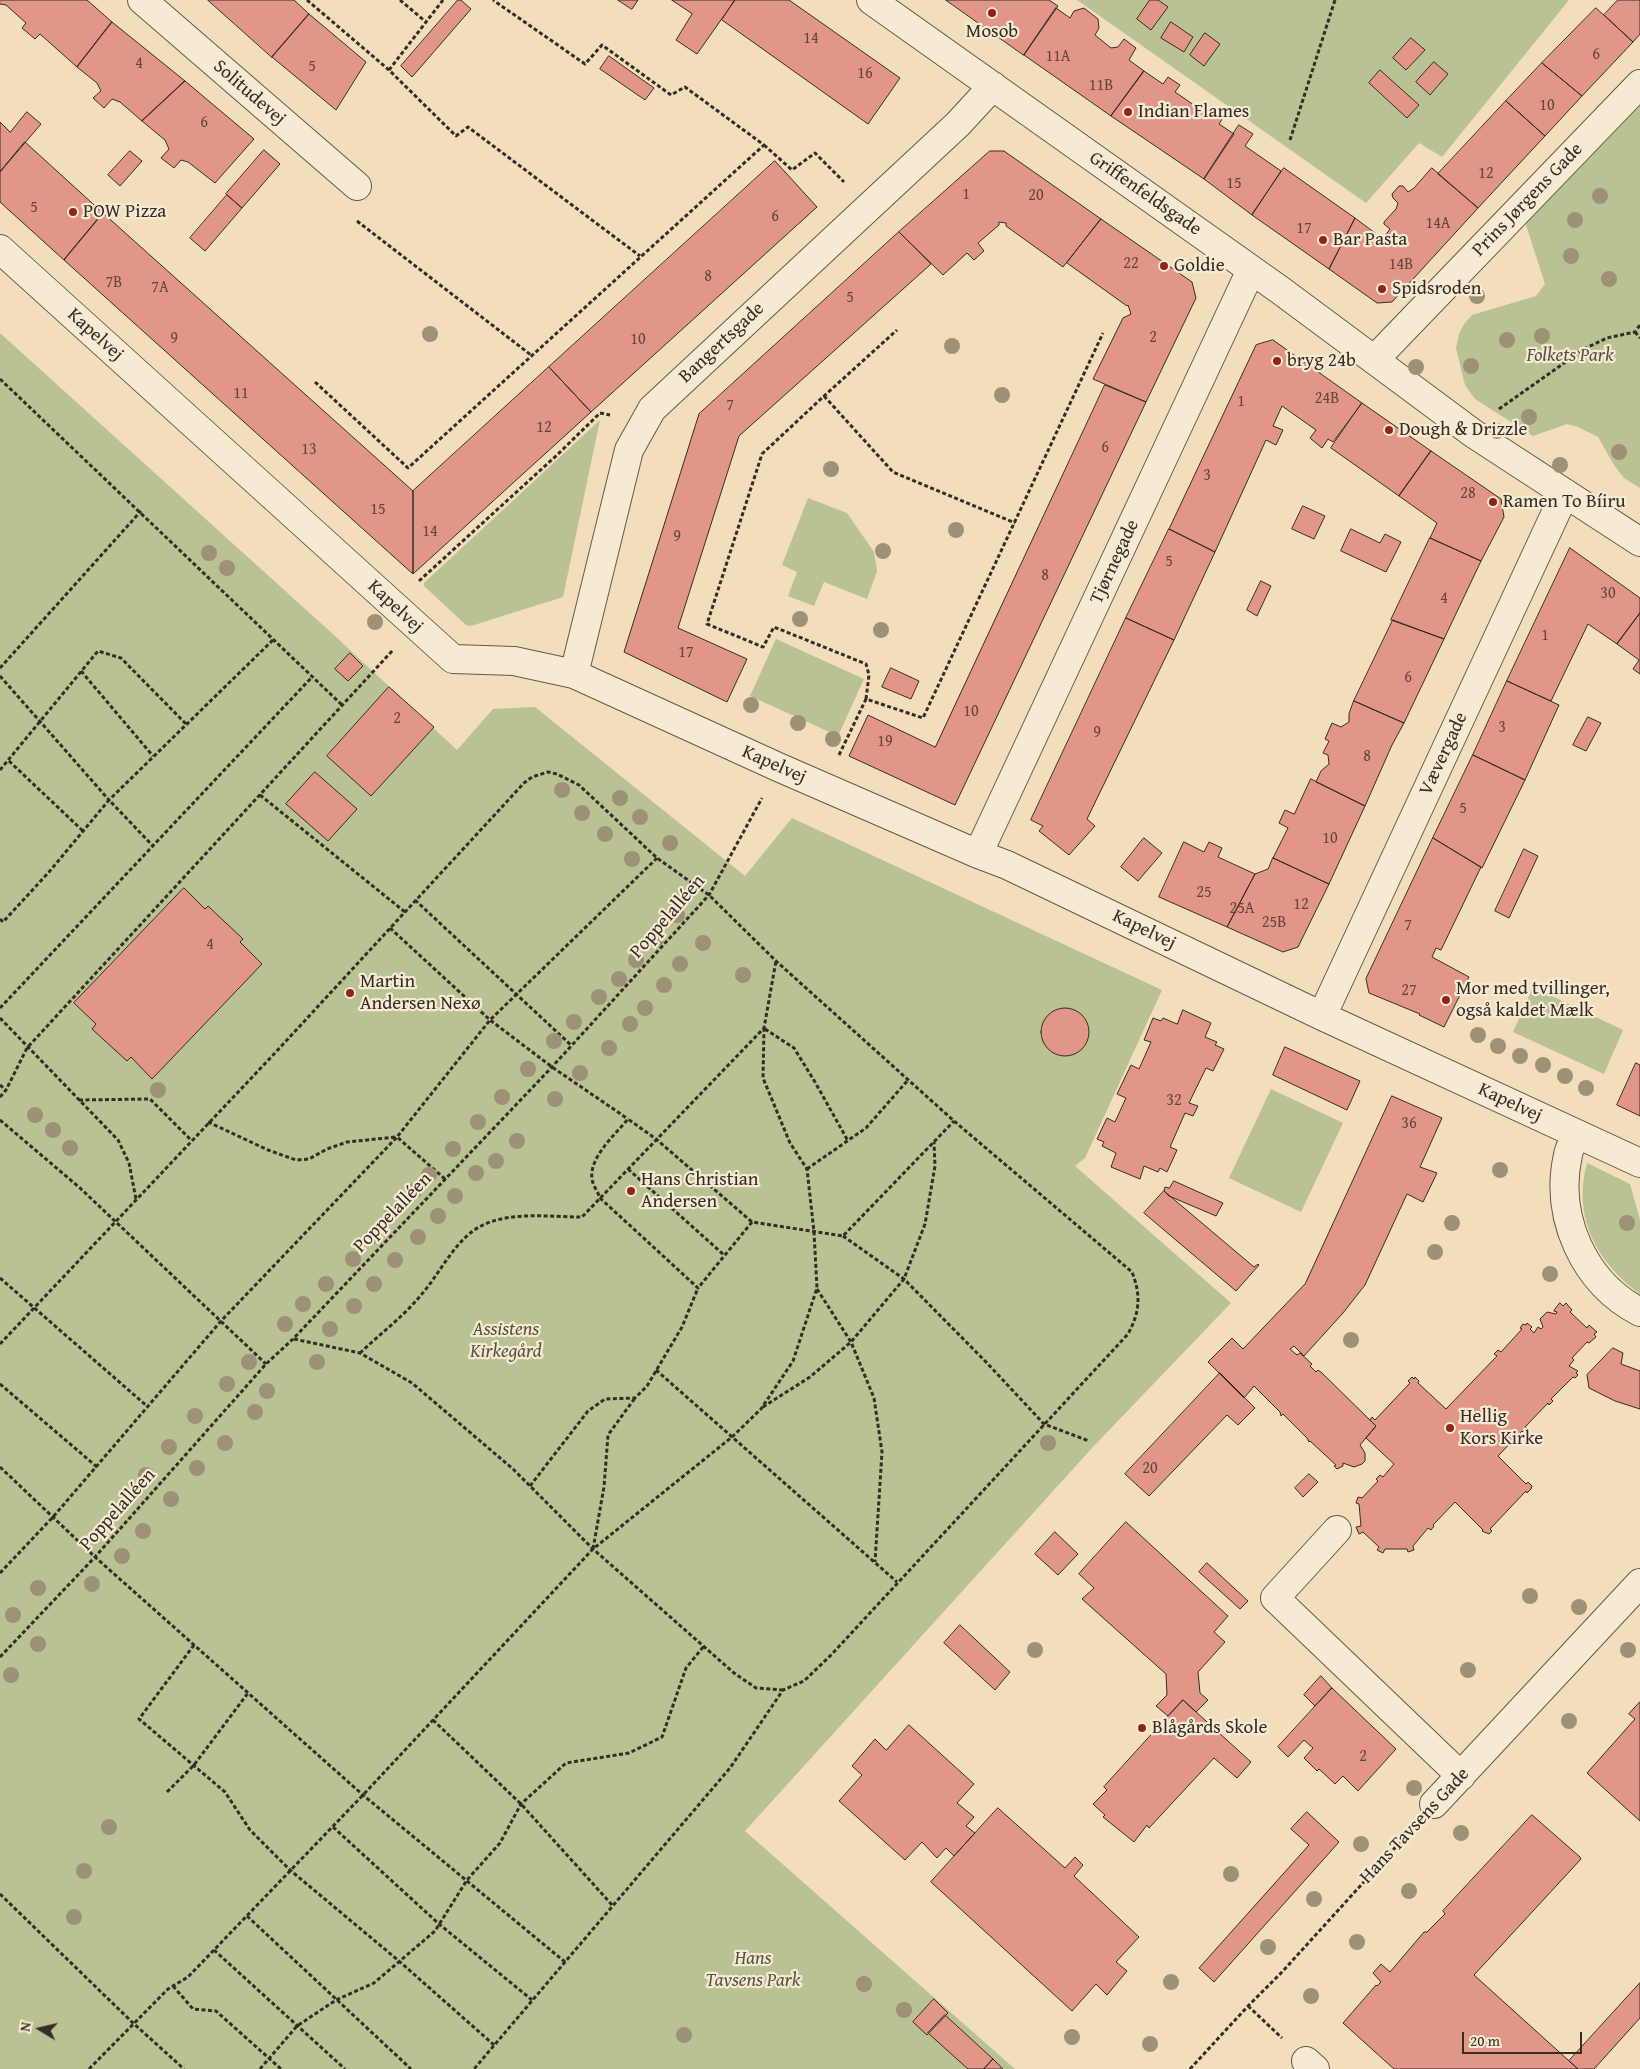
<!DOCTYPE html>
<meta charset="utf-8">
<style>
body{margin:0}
#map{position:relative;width:1640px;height:2069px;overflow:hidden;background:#f2debb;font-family:"Gentium Book Plus",serif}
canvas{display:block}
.north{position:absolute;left:15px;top:2004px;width:50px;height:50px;-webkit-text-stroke:4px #f7ead3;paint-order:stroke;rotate:279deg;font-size:14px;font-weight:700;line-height:20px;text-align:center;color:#372c24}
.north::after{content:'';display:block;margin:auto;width:18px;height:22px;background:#372c24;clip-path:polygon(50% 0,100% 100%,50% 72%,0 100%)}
.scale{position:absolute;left:1462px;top:2032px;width:120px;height:22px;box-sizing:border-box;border:2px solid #372c24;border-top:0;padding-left:6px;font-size:15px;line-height:18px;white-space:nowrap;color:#372c24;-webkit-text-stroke:4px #f7ead3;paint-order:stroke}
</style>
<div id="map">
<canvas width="1640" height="2069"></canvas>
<div class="north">N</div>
<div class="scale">20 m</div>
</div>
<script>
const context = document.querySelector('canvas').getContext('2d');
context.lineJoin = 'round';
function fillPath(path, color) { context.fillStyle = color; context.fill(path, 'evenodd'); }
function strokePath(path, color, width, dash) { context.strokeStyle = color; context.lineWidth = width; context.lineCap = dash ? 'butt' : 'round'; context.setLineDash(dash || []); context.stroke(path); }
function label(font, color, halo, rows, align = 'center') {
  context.font = font + ' "Gentium Book Plus",serif'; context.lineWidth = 4.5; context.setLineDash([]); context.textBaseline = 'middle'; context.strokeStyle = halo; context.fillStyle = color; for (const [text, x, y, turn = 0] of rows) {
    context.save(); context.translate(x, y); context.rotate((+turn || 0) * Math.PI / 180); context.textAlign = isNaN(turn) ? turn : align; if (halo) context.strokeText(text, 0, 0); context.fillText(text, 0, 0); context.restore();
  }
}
const green = new Path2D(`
 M1077,0h492l-127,157 -23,-14 -53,60z
 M1640,96v392l-16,-10 -10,-13 -16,-28 -20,-10 -11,-3 -34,12 -58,-37 -10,-14 -9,-37 3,-14 5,-10 8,-9 64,-19 9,-12 -19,-59 1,-6z
 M0,333l335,303 122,114 36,-41 42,-2 210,169 47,-58 370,172 -77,168 -10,8 156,137 -139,145 -347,383 270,238h-1015z
 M600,420l-37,177 -92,29 -5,-1 -42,-39v-3z
 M808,498l39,15 27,39 3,19 -10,28 -43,-17 -10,24 -26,-10 9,-24 -15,-7z
 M776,639l88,40 -26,57 -88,-40z
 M1533,987l90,43 -19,44 -91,-42z
 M1271,1089l72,34 -42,89 -72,-34z
 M1587,1163l43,21 10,36v74c-43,-31 -68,-77 -53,-131z`);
const building = new Path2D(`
 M0,0h87l25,22 -35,45 -37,-33 -5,5 -13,-11 4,-5 -20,-18 -6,-1z
 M208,0h86l15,14 -37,43z
 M458,0h3l10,9 -59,68 -11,-11z
 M618,0h20l-6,9z
 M672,0h63l-38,54 -21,-14 16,-26z
 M735,0h54l111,78 -32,46 -146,-104z
 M946,0h103l9,6 -34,49z
 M1150,0h8l10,7 -17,23 -14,-11z
 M1618,0h22v34l-7,8 -29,-27z
 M1056,8l14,10 4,-7 10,-3 14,11 1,9 -4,7 16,13 7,-1 6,-8 12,9 -7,12 15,11 -33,45 -87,-61z
 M1596,8l37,34 -51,54 -40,-33z
 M309,14l57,48 -30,48 -64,-53z
 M112,22l73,59 -43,40 -22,-19 -8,-3 -8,9 -11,-10 8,-7 -4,-8 -20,-16z
 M1171,22l22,15 -9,15 -23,-14z
 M1205,33l15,11 -16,22 -14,-11z
 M1411,38l14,12 -19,20 -13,-12z
 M609,56l45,32 -9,12 -45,-31z
 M1434,62l14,12 -18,21 -14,-13z
 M1542,63l40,33 -37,40 -39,-35z
 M1380,70l39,35 -12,13 -38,-35z
 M1144,71l19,13 5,-7 12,8 -5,7 32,22 4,-6 13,8 -5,8 15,10 -30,45 -93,-63z
 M185,81l69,58 -39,44 -27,-21 -7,-2 -7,8 -13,-10 8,-9 -4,-9 -23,-19z
 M1506,101l39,35 -67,72 -40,-34z
 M27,112l14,12 -41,48v-50l10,10z
 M1239,125l14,9 -8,12 36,25 -29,44 -48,-36z
 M25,142l78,71 -39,47 -64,-58v-30z
 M264,150l16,14 -38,44 -16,-14z
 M130,151l12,10 -22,25 -12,-11z
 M990,151h14l97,68 -38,48 -57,-41v-3l-7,-1v3l-21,18 6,8 -10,9 -7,-7 -24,22 -44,-43z
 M775,161l42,46 -226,205 -42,-45z
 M1284,168l71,50 -26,51 -77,-54z
 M1432,168l46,40 -86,94 -15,1 -48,-34 26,-51 20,15 2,7 9,-2 -1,-2 5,-7 -6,-5v-2l12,-13 2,-6 -5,-5 -1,-4 7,-8h4l5,6 6,-4z
 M227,195l15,13 -37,43 -15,-13z
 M103,213l310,278v83l-349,-314z
 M1101,219l91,63 4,16 -50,104 -53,-23 30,-61 8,-4 -3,-9 -1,1 -60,-43z
 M899,232l32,32 -192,172 -61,192 69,31 -20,43 -103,-50 75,-238z
 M1273,340l89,63 -29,39 -5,-3 -6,9 -12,-10 6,-8 -34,-24 -9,20 10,4 -7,15 -10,-5 -51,112 -46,-23 87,-184z
 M549,367l42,45 -178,162v-83z
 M1105,385l41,17 -191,403 -106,-49 19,-41 67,32z
 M1362,403l69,48 -32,45 -68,-48z
 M1431,451l70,48 3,18 -23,44 -51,-23 7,-15 -38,-27z
 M1303,506l22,10 -11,23 -22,-10z
 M1169,529l46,23 -41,88 -48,-22z
 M1351,529l29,14 5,-9 16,8 -15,30 -45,-21z
 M1430,538l51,23 -37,78 -53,-19z
 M1570,548l70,50v15l-23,31 -29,-20 -37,77 -44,-20z
 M1261,581l10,5 -14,30 -10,-6z
 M1640,613v61l-7,-5 6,-9 -22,-16z
 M1126,618l48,22 -87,179 8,7 -26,29 -30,-24 4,-5 -12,-6z
 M1393,620l51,19 -40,84 -50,-22z
 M350,653l13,13 -15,15 -13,-12z
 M891,668l28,13 -8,18 -29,-12z
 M1507,681l52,24 -34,75 -52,-25z
 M389,687l45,40 -63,69 -44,-40z
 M1354,701l50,22 -12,22 -27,61 -49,-24 5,-11 8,-7 -1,-9 -5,-2 6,-12 -4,-2 7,-16 9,4 8,-5v-8z
 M1588,717l13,6 -15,28 -13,-6z
 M1473,755l52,25 -43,88 -49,-30z
 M315,772l42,37 -29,32 -42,-37z
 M1311,779l54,27 -36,78 -56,-26 15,-30 -9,-5 6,-13 9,4z
 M1144,838l18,15 -24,28 -17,-14z
 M1433,838l48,29 -40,83 -5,-2 -4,9 37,20 -25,50 -25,-12 1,-1 -51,-21 -3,-14z
 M1184,842l20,10 5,-10 13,6 -4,9 37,17 -28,53 -68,-30z
 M1524,849l14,7 -29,62 -14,-7z
 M1273,858l56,26 -31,63 -15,5 -56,-25 28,-53 13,-5z
 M184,888l21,21 3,-3 35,33 -3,3 22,22 -110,115 -21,-22 -4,4 -35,-32 4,-5 -22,-21z
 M1041 1032a24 24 0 1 1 48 0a24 24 0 1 1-48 0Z
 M1183,1010l28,13 -6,14 12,5 -2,3 9,4 -11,22 -7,-3 -17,35 9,3 -5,10 -8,-3 -15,34 7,3 -10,22 -7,-4 -2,4 -14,-6 -4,13 -29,-12 5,-14 -14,-7 2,-4 -7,-3 10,-21 8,4 11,-24 -9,-4 14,-29 8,4 12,-27 -7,-2 9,-22 8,3 2,-3 14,6z
 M1285,1047l75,34 -13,29 -74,-35z
 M1636,1063l4,2v51l-23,-11z
 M1392,1096l50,22 -22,49 17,6 -14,29 -16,-8 -42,91 -22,28 -39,43 -10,-10 -4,3 7,6 3,-2 12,11 -2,2 6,6 2,-2 4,3 54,53 -16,19 5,8v8l-3,3 -8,3 -11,-4v3l-6,3 -3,-3 2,-1 -26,-24 -1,1 -2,-4 -24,-24 -2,2 -1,-4 -26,-26 -10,12 -36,-36 24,-24 11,11 62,-65z
 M1174,1181l49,22 -7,13 -47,-20 -5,-5 1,-4 4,1z
 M1164,1191l90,76 4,-3 1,1 -23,26 -92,-78z
 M1560,1303l3,3 3,-3 6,7 -2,2 17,16 2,-3 8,7 -3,2 2,3 -7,6 -2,-1 -15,16 2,2 -5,6 9,5 -2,2 2,2 -3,3 -2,-1 -22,22 2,2 -4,4 -1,-2 -23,24 2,1 -4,4 -1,-1 -24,25 28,28 2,-2 4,4 -1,3 -4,4 -1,-2 -36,38 2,2 -3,3 -7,-3 1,-1 -28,-28 -22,23 1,1 -3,4 -3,-2 -15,18 1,4 -6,2 -1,-3h-22l-2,4 -6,-3 2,-3 -16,-15 -4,2 -3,-7 5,-1 -2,-22 -3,-1 2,-6 4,1 16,-17 -2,-2 4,-4 3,2 11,-13 -28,-26 10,-12 -6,-6 2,-3 3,3 35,-37 -2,-2 4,-4 2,2 1,-2 4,4 -1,2 28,26 51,-53 -3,-2 4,-4 3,2 21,-23 -2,-1 3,-4 3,1 1,-2 5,4 -2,2 4,4 4,-6 3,2 2,-2 -3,-8 7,-7 9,2 1,-2 -3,-1z
 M1613,1348l10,5 -2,11 19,7v38l-25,-8 -26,-13 -2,-13z
 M1220,1373l35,35 -17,17 -11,-10 -78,81 -24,-22z
 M1309,1474l9,8 -15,15 -8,-9z
 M1126,1522l102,94 -14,16 11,10 -27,30 2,21 8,7 -12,12 -13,-12 -15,16 -12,-10 11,-11 -1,-21 -84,-75 12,-11 -15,-14z
 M1055,1532l23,22 -20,21 -23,-21z
 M1207,1563l41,38 -8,8 -41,-37z
 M960,1625l50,47 -15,18 -51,-47z
 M1321,1676l11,12 -17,18 -11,-11z
 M1332,1688l64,61 -38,42 -15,-15 -8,8 -16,-15 -2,2 -13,-13 9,-10 -9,-8 -16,17 -10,-10z
 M1183,1700l68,62 -14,16 -23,-20 -65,70 -2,-3 -13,17 -31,-25 2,-2 -12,-11 14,-14 -3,-3z
 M1640,1702v119l-53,-48 48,-54 -6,-5z
 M909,1725l65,59 -17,19 17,14 -8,9 9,7 -21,23 -8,-8 -9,10 -15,-16 -17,18 -66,-59 23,-26 -10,-9 23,-27 11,11z
 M998,1808l67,60 10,-11 8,8 -9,11 65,61 -23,25 11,9 -20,24 -11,-11 -24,27 -141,-129z
 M1307,1812l32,30 -125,140 -15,-14 110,-123 -18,-16z
 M1532,1815l48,42 1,2 -107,116 104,94h-184l-51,-46 33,-38 1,1 4,-4 -8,-9 8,-9 9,8 34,-40h3l18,-18 -2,-3z
 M1640,1983v35l-46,51h-16l-9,-8z
 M934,1999l14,14 -21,22 -14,-13z
 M945,2015l48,44 -9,10h-16l-40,-36z
 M993,2059l10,10h-19z`);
const path = new Path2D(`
 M307,0l82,70 67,66 12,-9 172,129
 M400,0l26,22
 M389,70l54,-70
 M1290,140l45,-140
 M764,145l28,25 23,-17 29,29
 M357,221l174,134
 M1635,332l5,6
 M0,379l342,326
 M315,382l93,86 356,-323 -79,-58 -14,8 -69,-50 -17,19 -92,-64
 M824,396l69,76 122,51
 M1499,409l85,-60 23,-11 28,-6 5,-7
 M419,581l138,-126 43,-42 10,2
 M0,668l141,-157
 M81,671l72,85
 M0,676l109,124 165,-161
 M866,699l3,-24 -3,-11 -92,-37 -11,20 -56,-23 55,-170 62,-58 73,-66
 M839,755l27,-56 57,19 180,-385
 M9,761l74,70
 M0,770l98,-119 23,7 65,66
 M260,795l145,117
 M415,900l157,146
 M0,919l3,3 46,-50 60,-72 44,46
 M390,928l100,92 62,47 76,52
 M0,1008l313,-332
 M0,1018l118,122 11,23 7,36
 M765,1029l29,19 21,34 33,59
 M0,1085l6,5
 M0,1097l6,-7 21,-42 366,-398
 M79,1100l71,-1 41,41
 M0,1120l80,68 186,176
 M208,1122l60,28 28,10 13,-1 18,-10 20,-7 49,-5
 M628,1169l96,86
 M807,1169l59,-41 42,-48
 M445,1179l-48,-42 93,-117 167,-162
 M752,1222l-54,66 -98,-90c-2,-6 -7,-12 -8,-19 -3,-22 23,-44 36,-60l28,20 96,83 91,14 111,-115
 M843,1236l61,43 83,84 57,61 45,17
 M0,1278l148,129
 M817,1289l34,53 23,56 8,54 -7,110
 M294,1339l66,14 52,30 101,86 80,80 141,124 22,15 27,2
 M0,1344l275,-291 249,-270 8,-6 16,-5 9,2 22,11 78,73 52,37 67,66 178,160 178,151c9,23 8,40 -4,62l-296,320 -28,27 -21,9 -53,78 -256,301
 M360,1353c20,-19 44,-37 61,-58 18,-20 35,-57 60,-69 29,-15 69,-9 101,-9l182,-189 12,-67
 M656,1370l241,212
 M0,1384l97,83
 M763,1407l47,-30 41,-35 53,-63 21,-55 10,-58 -1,-24
 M0,1467l95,90 268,238 202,167
 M530,1486l58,-75 17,-12 30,-1 12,-12 35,-59 16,-39
 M593,1549l11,-62 4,-52 27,-37
 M0,1573l53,-56 168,-196 176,-184
 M194,1645l-55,74 86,73 25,38 40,40 109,91 95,84
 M0,1657l95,-100 171,-193 27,-25 259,-272 157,-172 53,-97
 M433,1720l88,84 92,102
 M167,1792l27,-27 54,-72
 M333,1827l106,97 93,76
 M0,1894l133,129 51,46
 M247,1916l164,153
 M214,1950l131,119
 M173,1986l20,23 23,2 65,58
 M1248,2006l34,32
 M89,2069l79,-80 20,-12 175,-182 230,-246 139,-112 29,-28 32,-48 24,-73 -3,-56 -7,-63 -17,-26 -27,-65 1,-50
 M260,2069l37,-43 39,-26 38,-17 61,-52 32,-51 33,-37 21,-39 45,-41 63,-10 33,-16 24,-69 18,-22
 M1190,2069l58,-63 34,-34 130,-143`);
const minor = new Path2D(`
 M142,0l215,186
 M871,0l409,290 194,144 166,108
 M0,249l453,410 61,2 60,13 204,93 200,87 29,11 315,151 318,147
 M1374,360l266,-276
 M574,674l55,-224 23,-41 306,-285 35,-38
 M978,854l273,-584
 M1322,1016l243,-523
 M1577,1134c-3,6 -8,14 -9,21 -14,62 16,128 72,157
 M1337,1530l-62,68 186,178
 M1434,1804l206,-221
 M1306,2061l9,8`);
const trees = [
 [1600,196],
 [1575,220],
 [1571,256],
 [1609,279],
 [1477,296],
 [430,334],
 [1542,336],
 [1507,340],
 [952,346],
 [1471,366],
 [1416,367],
 [1002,395],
 [1529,417],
 [1497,431],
 [1619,452],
 [1560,465],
 [831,469],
 [956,530],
 [883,551],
 [209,553],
 [227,568],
 [800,619],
 [375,622],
 [881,630],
 [751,705],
 [798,723],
 [833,739],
 [562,790],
 [620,798],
 [582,813],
 [640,817],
 [605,834],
 [670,843],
 [632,859],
 [677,915],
 [656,939],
 [703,943],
 [636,960],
 [680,964],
 [743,975],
 [619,979],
 [664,985],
 [599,997],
 [645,1008],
 [574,1022],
 [630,1024],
 [1478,1035],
 [554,1041],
 [1498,1046],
 [609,1048],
 [1520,1056],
 [1543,1065],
 [528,1069],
 [580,1073],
 [1565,1076],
 [1586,1088],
 [158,1090],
 [502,1097],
 [555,1099],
 [35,1115],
 [478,1122],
 [53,1130],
 [517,1141],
 [70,1148],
 [453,1149],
 [496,1161],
 [1500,1170],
 [476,1173],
 [429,1175],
 [414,1191],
 [455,1196],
 [392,1213],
 [438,1216],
 [1452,1223],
 [1627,1223],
 [373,1236],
 [418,1237],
 [1435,1252],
 [353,1259],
 [395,1260],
 [1550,1274],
 [326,1284],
 [374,1284],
 [303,1304],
 [354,1306],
 [285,1324],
 [330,1329],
 [1351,1340],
 [249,1362],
 [317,1362],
 [227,1384],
 [267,1391],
 [255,1412],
 [195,1416],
 [225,1443],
 [1048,1443],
 [169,1447],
 [197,1468],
 [146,1475],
 [171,1499],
 [143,1531],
 [122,1556],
 [92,1584],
 [38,1588],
 [1530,1596],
 [1579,1607],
 [13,1615],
 [38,1644],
 [1035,1650],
 [1628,1650],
 [1468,1670],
 [11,1675],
 [1569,1721],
 [1414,1788],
 [109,1827],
 [1461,1833],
 [1361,1844],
 [84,1871],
 [1231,1874],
 [1409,1891],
 [1314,1899],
 [74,1917],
 [1357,1942],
 [1268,1947],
 [1171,1982],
 [864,1984],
 [1311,1996],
 [904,2010],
 [684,2035],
 [1072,2037],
 [1150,2044]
];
const markers = [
 [992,13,5,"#8f2418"],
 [1128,112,5,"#8f2418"],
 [73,212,5,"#8f2418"],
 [1323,240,5,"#8f2418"],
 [1164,266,5,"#8f2418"],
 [1382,289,5,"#8f2418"],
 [1277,361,5,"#8f2418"],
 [1389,430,5,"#8f2418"],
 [1493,502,5,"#8f2418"],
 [350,993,5,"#8f2418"],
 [1446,1000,5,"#8f2418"],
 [631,1191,5,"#8f2418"],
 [1450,1428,5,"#8f2418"],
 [1142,1728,5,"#8f2418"]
];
const numberNames = [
 ["14",811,39],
 ["6",1596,55],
 ["11A",1058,57],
 ["4",139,64],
 ["5",312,67],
 ["16",865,74],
 ["11B",1101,86],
 ["10",1547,106],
 ["6",204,123],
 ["12",1486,174],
 ["15",1234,184],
 ["1",966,195],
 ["20",1036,196],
 ["5",34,208],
 ["6",775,217],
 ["14A",1438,224],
 ["17",1304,229],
 ["22",1131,264],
 ["14B",1401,265],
 ["8",708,277],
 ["7B",114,283],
 ["7A",160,288],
 ["5",850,298],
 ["2",1153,338],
 ["9",174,339],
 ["10",638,340],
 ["11",241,394],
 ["24B",1327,399],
 ["1",1241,402],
 ["7",730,406],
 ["12",544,428],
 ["6",1105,448],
 ["13",309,450],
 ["3",1207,476],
 ["28",1468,494],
 ["15",378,510],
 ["14",430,532],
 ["9",677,537],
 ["5",1169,562],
 ["8",1045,576],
 ["30",1608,594],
 ["4",1444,599],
 ["1",1545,636],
 ["17",686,653],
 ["6",1408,678],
 ["10",971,712],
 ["2",397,719],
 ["3",1502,728],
 ["9",1097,733],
 ["19",885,742],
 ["8",1367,757],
 ["5",1463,809],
 ["10",1330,839],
 ["25",1204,893],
 ["12",1301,905],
 ["25A",1242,909],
 ["25B",1274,923],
 ["7",1408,926],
 ["4",210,945],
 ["27",1409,991],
 ["32",1174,1101],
 ["36",1409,1124],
 ["20",1150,1469],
 ["2",1363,1757]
];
const poiNames = [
 ["Mosob",992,32,"center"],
 ["Indian Flames",1138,112],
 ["POW Pizza",83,212],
 ["Bar Pasta",1333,240],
 ["Goldie",1174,266],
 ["Spidsroden",1392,289],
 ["bryg 24b",1287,361],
 ["Dough & Drizzle",1399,430],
 ["Ramen To Bíiru",1503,502],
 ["Martin",360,982],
 ["Andersen Nexø",360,1004],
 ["Mor med tvillinger,",1456,989],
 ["også kaldet Mælk",1456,1011],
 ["Hans Christian",641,1180],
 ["Andersen",641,1202],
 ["Hellig",1460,1417],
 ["Kors Kirke",1460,1439],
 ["Blågårds Skole",1152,1728]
];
const streetNames = [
 ["Solitudevej",249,93,41],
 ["Griffenfeldsgade",1145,194,35],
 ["Prins Jørgens Gade",1528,200,-46],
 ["Kapelvej",95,335,42],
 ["Bangertsgade",722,343,-43],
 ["Tjørnegade",1115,562,-65],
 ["Kapelvej",395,607,43],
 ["Vævergade",1444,754,-65],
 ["Kapelvej",774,765,24],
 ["Poppelalléen",668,917,-49],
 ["Kapelvej",1144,930,26],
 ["Kapelvej",1510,1103,25],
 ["Poppelalléen",393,1213,-46],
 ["Poppelalléen",118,1510,-48],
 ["Hans Tavsens Gade",1415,1826,-47]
];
const parkNames = [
 ["Folkets Park",1570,356],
 ["Assistens",506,1330],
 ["Kirkegård",506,1352],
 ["Hans",753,1959],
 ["Tavsens Park",753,1981]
];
fillPath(green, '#b8c292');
fillPath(building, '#e19687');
strokePath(building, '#372c24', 1);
strokePath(minor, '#66584a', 30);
strokePath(path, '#372c24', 3, [4, 2.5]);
strokePath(minor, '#f7ead3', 28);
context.fillStyle = '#9d9177';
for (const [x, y] of trees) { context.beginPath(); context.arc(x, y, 8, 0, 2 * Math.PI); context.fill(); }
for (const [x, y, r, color] of markers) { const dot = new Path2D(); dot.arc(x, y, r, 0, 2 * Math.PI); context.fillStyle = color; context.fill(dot); strokePath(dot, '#f7ead3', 2); }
label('16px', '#62463d', null, numberNames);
label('19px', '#372c24', '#f7ead3', poiNames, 'left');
label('19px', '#372c24', '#f7ead3', streetNames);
label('italic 19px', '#575240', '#f7ead3', parkNames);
</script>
